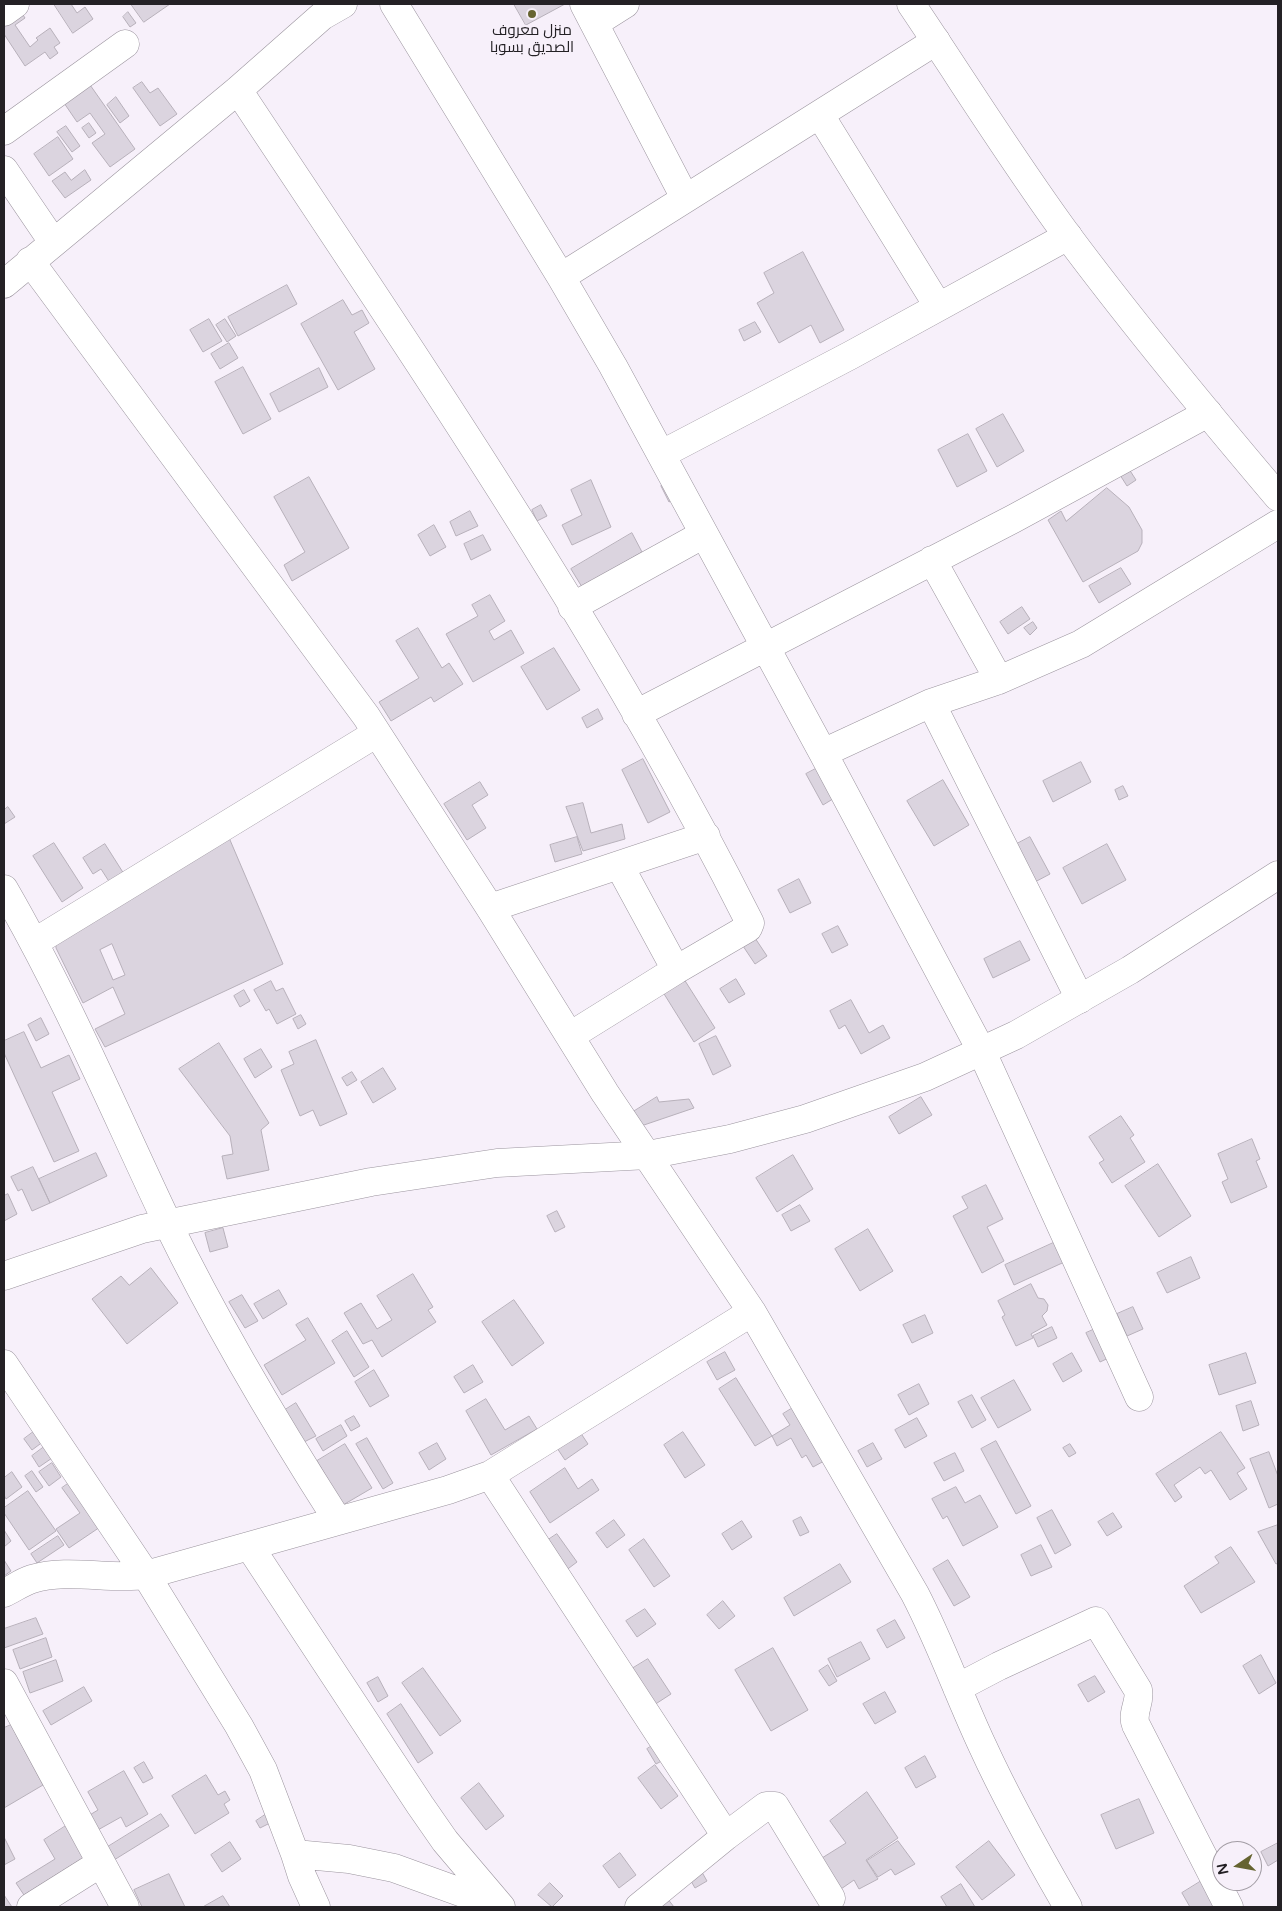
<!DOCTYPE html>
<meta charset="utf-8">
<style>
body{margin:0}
#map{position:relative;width:1282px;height:1911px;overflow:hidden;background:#f7f0fa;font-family:"Varela Round",sans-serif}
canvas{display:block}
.frame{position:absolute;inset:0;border:5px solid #242125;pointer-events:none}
.north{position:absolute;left:1212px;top:1841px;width:50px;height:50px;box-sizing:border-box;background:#f7f0fa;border:1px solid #a39da5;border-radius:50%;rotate:258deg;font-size:14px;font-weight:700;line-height:20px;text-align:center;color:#242125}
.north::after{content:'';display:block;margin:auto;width:18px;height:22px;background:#666431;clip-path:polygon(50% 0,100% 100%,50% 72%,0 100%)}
</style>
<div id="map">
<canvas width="1282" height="1911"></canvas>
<div class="frame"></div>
<div class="north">N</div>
</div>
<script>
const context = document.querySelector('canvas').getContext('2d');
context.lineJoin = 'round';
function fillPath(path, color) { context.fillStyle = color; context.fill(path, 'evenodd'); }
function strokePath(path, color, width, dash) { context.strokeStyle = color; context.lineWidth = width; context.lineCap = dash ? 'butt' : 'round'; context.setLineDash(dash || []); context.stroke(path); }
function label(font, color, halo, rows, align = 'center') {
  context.font = font + ' "Varela Round",Cairo,sans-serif'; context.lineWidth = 4.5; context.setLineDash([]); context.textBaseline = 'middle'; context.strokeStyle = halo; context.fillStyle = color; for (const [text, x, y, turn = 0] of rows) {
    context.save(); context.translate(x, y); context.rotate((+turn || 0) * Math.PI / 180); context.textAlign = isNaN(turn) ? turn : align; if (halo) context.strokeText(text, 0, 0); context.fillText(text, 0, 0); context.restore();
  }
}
const building = new Path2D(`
 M54,4h17l6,9 8,-6 8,12 -20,14z
 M131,4h39l-26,18z
 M514,4h51l-39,21z
 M18,7l7,11 -10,7 15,22 8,-7 -2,-2 14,-10 10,15 -6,4 4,6 -8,6 -5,-7 -20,14 -21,-32v-18z
 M128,12l8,11 -6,4 -7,-10z
 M88,82l47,67 -25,18 -18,-24 13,-9 -15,-21 -13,9 -15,-22z
 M142,82l8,11 8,-5 19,26 -17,12 -27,-38z
 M116,97l13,19 -9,7 -13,-18z
 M89,123l7,10 -7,5 -7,-10z
 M66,126l14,20 -8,6 -15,-20z
 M58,137l15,22 -24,17 -15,-22z
 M85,170l6,10 -26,18 -13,-17 13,-9 6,8z
 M803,252l41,78 -24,13 -9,-18 -32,18 -22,-40 17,-10 -10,-20z
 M287,285l10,19 -59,32 -10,-19z
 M343,300l9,15 10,-5 7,13 -15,9 21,37 -37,21 -37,-66z
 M209,319l13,22 -19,11 -13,-22z
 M225,319l11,17 -9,6 -11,-17z
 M755,322l6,10 -17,9 -5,-11z
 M229,343l9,15 -18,11 -9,-15z
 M243,367l28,52 -28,15 -28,-52z
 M319,368l9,19 -49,25 -9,-18z
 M1003,414l21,37 -27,16 -21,-38z
 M968,434l19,37 -30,16 -19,-37z
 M1129,469l7,11 -9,6 -7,-11z
 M309,477l40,71 -57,33 -8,-16 21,-13 -31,-55z
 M591,480l20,47 -39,18 -10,-20 20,-10 -11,-25z
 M669,481l9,16 -9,5 -8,-16z
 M1107,488l22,19 13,23v13l-4,8 -55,31 -35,-62 13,-9 5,10z
 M541,505l6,11 -10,5 -5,-11z
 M470,511l8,15 -22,10 -6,-14z
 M434,525l12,22 -16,9 -12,-21z
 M632,533l10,19 -60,35 -11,-18z
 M483,535l8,15 -20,10 -7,-16z
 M1121,568l10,16 -32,19 -10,-17z
 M490,595l15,26 -16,10 5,9 17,-10 13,23 -51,29 -27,-48 32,-18 -6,-11z
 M1022,607l8,12 -22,15 -8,-12z
 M1033,622l4,6 -7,7 -6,-7z
 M418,628l24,40 7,-5 14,21 -29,18 -3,-5 -40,24 -12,-19 40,-24 -23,-37z
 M554,648l26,42 -33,20 -26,-43z
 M598,709l5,10 -16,9 -5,-10z
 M643,759l27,53 -22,11 -26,-53z
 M1081,762l10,20 -38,20 -10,-21z
 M825,764l16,30 -18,11 -17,-31z
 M943,780l26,45 -35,21 -27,-45z
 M480,782l8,13 -16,10 14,23 -19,12 -23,-36z
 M1123,786l5,10 -9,4 -4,-10z
 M583,803l8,30 31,-9 3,15 -42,12 -17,-44z
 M8,807l7,10 -11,7v-14z
 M227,833l56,131 -178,83 -10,-18 30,-15 -12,-27 -30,16 -27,-55v-12zM112,944l13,31 -12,5 -13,-30z
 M577,837l5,17 -27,8 -5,-17z
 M1030,837l20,37 -17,9 -20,-37z
 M54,843l29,45 -21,14 -29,-46z
 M105,844l19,30 -14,9 -9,-14 -8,5 -10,-16z
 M1107,844l19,36 -44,24 -19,-36z
 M799,879l12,24 -21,10 -12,-23z
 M838,926l10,19 -16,8 -10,-19z
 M753,935l14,21 -12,8 -14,-21z
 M1020,941l10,19 -37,18 -9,-19z
 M682,976l33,52 -21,14 -33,-53z
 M736,979l9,15 -16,9 -9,-14z
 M271,981l5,10 7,-3 13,26 -19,10 -8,-15 -3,2 -12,-21z
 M244,990l6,11 -10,6 -6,-11z
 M851,1000l18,33 14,-8 7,13 -29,16 -16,-29 -6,4 -9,-18z
 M301,1015l5,9 -8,5 -5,-10z
 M41,1018l8,16 -13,7 -8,-16z
 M24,1032l17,36 28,-13 11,24 -28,13 27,59 -25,11 -50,-109v-12z
 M716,1036l15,30 -18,9 -14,-31z
 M316,1040l31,74 -27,12 -7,-16 -13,6 -19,-46 13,-6 -5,-12z
 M219,1043l50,80 -8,7 8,40 -42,9 -5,-23 11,-2 -3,-18 -51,-67z
 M261,1049l11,18 -17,11 -11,-19z
 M383,1068l13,21 -23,14 -12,-21z
 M352,1072l5,8 -10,6 -5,-8z
 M657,1097l2,5 30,-3 5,9 -53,18 -8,-14z
 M921,1097l11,18 -33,19 -10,-17z
 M1121,1116l13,19 -4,3 15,24 -33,21 -13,-20 5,-3 -15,-23z
 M1252,1139l8,20 -4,2 11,26 -36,16 -9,-21 6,-3 -10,-25z
 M96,1153l11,23 -57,27 -11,-24z
 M793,1155l20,34 -36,23 -21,-34z
 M1158,1164l33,52 -32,21 -34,-51z
 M33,1167l17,36 -18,8 -10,-22 -4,2 -7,-14z
 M986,1185l17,34 -16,8 17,34 -22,12 -29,-57 15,-8 -6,-11z
 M8,1194l9,20 -13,7v-25z
 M800,1205l10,16 -19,10 -9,-16z
 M557,1211l8,16 -10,5 -8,-16z
 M223,1228l5,19 -18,5 -5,-19z
 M868,1229l25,42 -33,20 -25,-42z
 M1062,1239l9,20 -57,26 -9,-20z
 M1191,1257l9,21 -33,15 -10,-20z
 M151,1268l27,35 -51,41 -35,-45 29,-23 8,9z
 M413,1274l20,33 -5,3 8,12 -54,35 -10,-17 -9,4 -19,-31 17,-10 16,26 15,-9 -15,-24z
 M1031,1284l7,14 6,1 4,6 -1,6 -5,5 5,9 -16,9 2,4 -17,8 -14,-29 3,-2 -7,-14z
 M279,1290l8,14 -24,15 -9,-15z
 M242,1295l16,26 -13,7 -16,-26z
 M514,1300l30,43 -32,23 -30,-44z
 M1133,1307l10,22 -16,7 -10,-22z
 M925,1315l8,18 -21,10 -9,-18z
 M308,1318l27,45 -53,32 -18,-30 42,-25 -10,-15z
 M1102,1326l13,29 -15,7 -14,-29z
 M1052,1327l5,11 -19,9 -5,-11z
 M347,1331l22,36 -15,10 -22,-36z
 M725,1352l10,18 -18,10 -10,-18z
 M1072,1353l10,18 -19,11 -10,-18z
 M1246,1353l10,30 -37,12 -10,-30z
 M473,1365l10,17 -19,11 -10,-16z
 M374,1370l15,26 -19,11 -15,-25z
 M736,1378l36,58 -17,10 -36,-57z
 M1014,1380l17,30 -33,18 -17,-30z
 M919,1384l10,20 -20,11 -11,-20z
 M972,1395l14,25 -14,8 -14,-26z
 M486,1399l19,31 24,-14 8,13 -46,26 -25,-44z
 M1251,1401l8,24 -16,6 -7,-25z
 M296,1403l20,33 -12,6 -19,-32z
 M796,1406l30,54 -13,7 -7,-12 -4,3 -11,-20 -14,8 -5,-10 18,-11 -7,-11z
 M354,1416l6,10 -9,5 -6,-10z
 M917,1418l10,18 -22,12 -10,-18z
 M341,1425l6,11 -24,15 -7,-12z
 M40,1427l8,11 -16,12 -8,-11z
 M578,1429l10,15 -23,16 -10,-15z
 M683,1432l22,33 -20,13 -21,-33z
 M1221,1432l24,36 -8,5 10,16 -17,11 -19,-30 -6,4 -5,-7 -26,18 8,12 -7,5 -19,-28z
 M367,1438l26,45 -10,6 -27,-45z
 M996,1441l35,65 -15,8 -35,-65z
 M437,1443l9,16 -17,11 -10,-17z
 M873,1443l9,16 -15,8 -9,-16z
 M48,1444l7,12 -16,11 -7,-11z
 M345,1444l27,44 -29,17 -26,-44z
 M1070,1444l6,9 -7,4 -6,-9z
 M1269,1452l9,24v28l-9,4 -19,-49z
 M955,1453l9,18 -20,10 -10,-18z
 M52,1463l9,14 -12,9 -10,-14z
 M565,1468l13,21 14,-10 7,11 -49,33 -20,-31z
 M32,1471l11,16 -7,5 -11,-16z
 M12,1472l10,15 -16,12 -2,-4v-17z
 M76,1478l30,45 -37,25 -13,-19 24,-16 -18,-25z
 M956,1487l9,16 15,-8 18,32 -35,19 -16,-30 -4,3 -11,-20z
 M28,1491l28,40 -27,19 -25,-37v-5z
 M1052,1510l19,35 -16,9 -18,-36z
 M1113,1513l9,14 -15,9 -9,-14z
 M801,1517l8,15 -9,4 -7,-15z
 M614,1520l11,15 -18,13 -11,-15z
 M742,1521l10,16 -20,13 -10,-16z
 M1278,1525v38l-2,1 -18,-32z
 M4,1530l7,11 -7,6z
 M557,1534l20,28 -12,9 -20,-29z
 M58,1536l6,9 -27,18 -6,-9z
 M644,1539l26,37 -16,11 -25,-37z
 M1041,1545l11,22 -21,9 -10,-21z
 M1231,1547l24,35 -54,31 -17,-27 35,-23 -4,-6z
 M4,1560l7,11 -7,5z
 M948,1560l22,37 -16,9 -21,-37z
 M840,1564l11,18 -57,34 -10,-18z
 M723,1601l12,15 -16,13 -12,-14z
 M645,1609l11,15 -19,13 -11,-16z
 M36,1618l7,16 -39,14v-19z
 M895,1620l10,18 -18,10 -10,-18z
 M46,1638l6,19 -32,12 -7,-19z
 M861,1642l9,17 -33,18 -9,-18z
 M773,1648l35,62 -37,21 -36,-61z
 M1261,1655l15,28 -17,11 -16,-28z
 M648,1659l23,35 -17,11 -24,-35z
 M56,1660l7,21 -33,12 -7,-21z
 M828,1665l9,16 -8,5 -10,-15z
 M423,1668l38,53 -21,15 -38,-53z
 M1095,1676l10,16 -17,10 -10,-17z
 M378,1677l10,19 -10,6 -11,-19z
 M84,1687l8,14 -41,24 -8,-14z
 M885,1692l11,20 -21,12 -12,-20z
 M401,1704l32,49 -15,10 -31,-49z
 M11,1725l32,60 -39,23v-80z
 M660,1741l9,16 -13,7 -9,-15z
 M925,1756l11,21 -20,11 -11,-20z
 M144,1762l9,16 -10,5 -9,-15z
 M655,1765l23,31 -17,13 -23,-31z
 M124,1771l24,43 -22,13 -5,-10 -25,14 -8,-15 10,-6 -10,-18z
 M206,1775l12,20 7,-4 5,9 -6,4 5,9 -34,21 -23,-38z
 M479,1783l25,33 -18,14 -25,-32z
 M867,1792l31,46 -32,22 12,19 -19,10 -5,-9 -13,9 -19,-31 24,-15 -16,-22z
 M1139,1799l15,34 -38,16 -15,-34z
 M161,1814l8,12 -55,34 -8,-12z
 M265,1815l5,8 -10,5 -4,-7z
 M72,1822l19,31 -67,42 -8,-12 39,-24 -11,-19z
 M4,1837l11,22 -11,6z
 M898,1841l17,23 -20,11 -4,-6 -13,8 -11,-16z
 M989,1841l26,34 -33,25 -26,-33z
 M230,1842l11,17 -19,13 -11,-17z
 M1278,1843v17l-10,6 -7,-14z
 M620,1853l16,22 -17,13 -16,-22z
 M699,1867l8,14 -12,7 -8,-14z
 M169,1874l16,33h-43l-8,-17z
 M1203,1880l16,27h-29l-8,-14z
 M550,1883l13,13 -11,11 -14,-12z
 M961,1884l14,23h-28l-6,-10z
 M664,1894l10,13h-27z
 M4,1895l8,12h-8z
 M223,1896l7,11h-27z`);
const minor = new Path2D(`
 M394,4l167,273 52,89 210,387 159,299 157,345
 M584,4l101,194
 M4,12l11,-8
 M595,23l30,-19
 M238,90c179,270 364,539 510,829l2,4 -2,5 -72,42
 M820,115l118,191
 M4,131l121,-87
 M4,170l49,72
 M30,261l336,455 124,192 115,185 147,219 163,282c26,50 44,102 68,153 25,55 55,108 85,160
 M561,277l375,-236
 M4,284l234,-194 84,-74 21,-12
 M662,454l189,-99 217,-119
 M932,560l67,120
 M572,607l132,-73
 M931,703l149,296
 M636,714l377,-195 195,-106
 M823,753l108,-50 68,-23 82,-36 197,-120
 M4,889c62,107 110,221 163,333 50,103 109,202 171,299
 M490,908l216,-72
 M35,942l342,-209
 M570,1036l106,-66 -57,-105
 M4,1364l142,211 93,151 24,44 32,84
 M490,1475l236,361 40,-30h9l56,92
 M250,1547l170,258 25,36 56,66
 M4,1593c9,-4 18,-11 28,-14 36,-11 77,1 114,-4l302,-85 42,-15 262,-163
 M4,1683l121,224
 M957,1688l42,-22 97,-45 42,69c3,12 -7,23 -2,35l93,182
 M31,1907l70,-44
 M316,1907l-14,-31 -7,-22 54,5 45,9 102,37
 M639,1907l87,-71`);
const tertiary = new Path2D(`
 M911,4c52,77 101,156 156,231 67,90 139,177 211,262
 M4,1276l138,-47 229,-47 126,-19 151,-8 82,-16 75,-20 120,-42 91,-42 114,-65 148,-95`);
const markers = [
 [532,14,5,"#666431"]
];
const poiNames = [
 ["منزل معروف",532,31],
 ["الصديق بسوبا",532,48]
];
fillPath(building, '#dbd4df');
strokePath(building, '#b7b0ba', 1);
strokePath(minor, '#9b949e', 29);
strokePath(tertiary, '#9b949e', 29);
strokePath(minor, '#fff', 28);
strokePath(tertiary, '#fff', 28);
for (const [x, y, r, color] of markers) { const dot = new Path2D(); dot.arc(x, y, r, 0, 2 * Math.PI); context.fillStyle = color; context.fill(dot); strokePath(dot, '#f7f0fa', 2); }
label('15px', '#242125', '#f7f0fa', poiNames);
</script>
